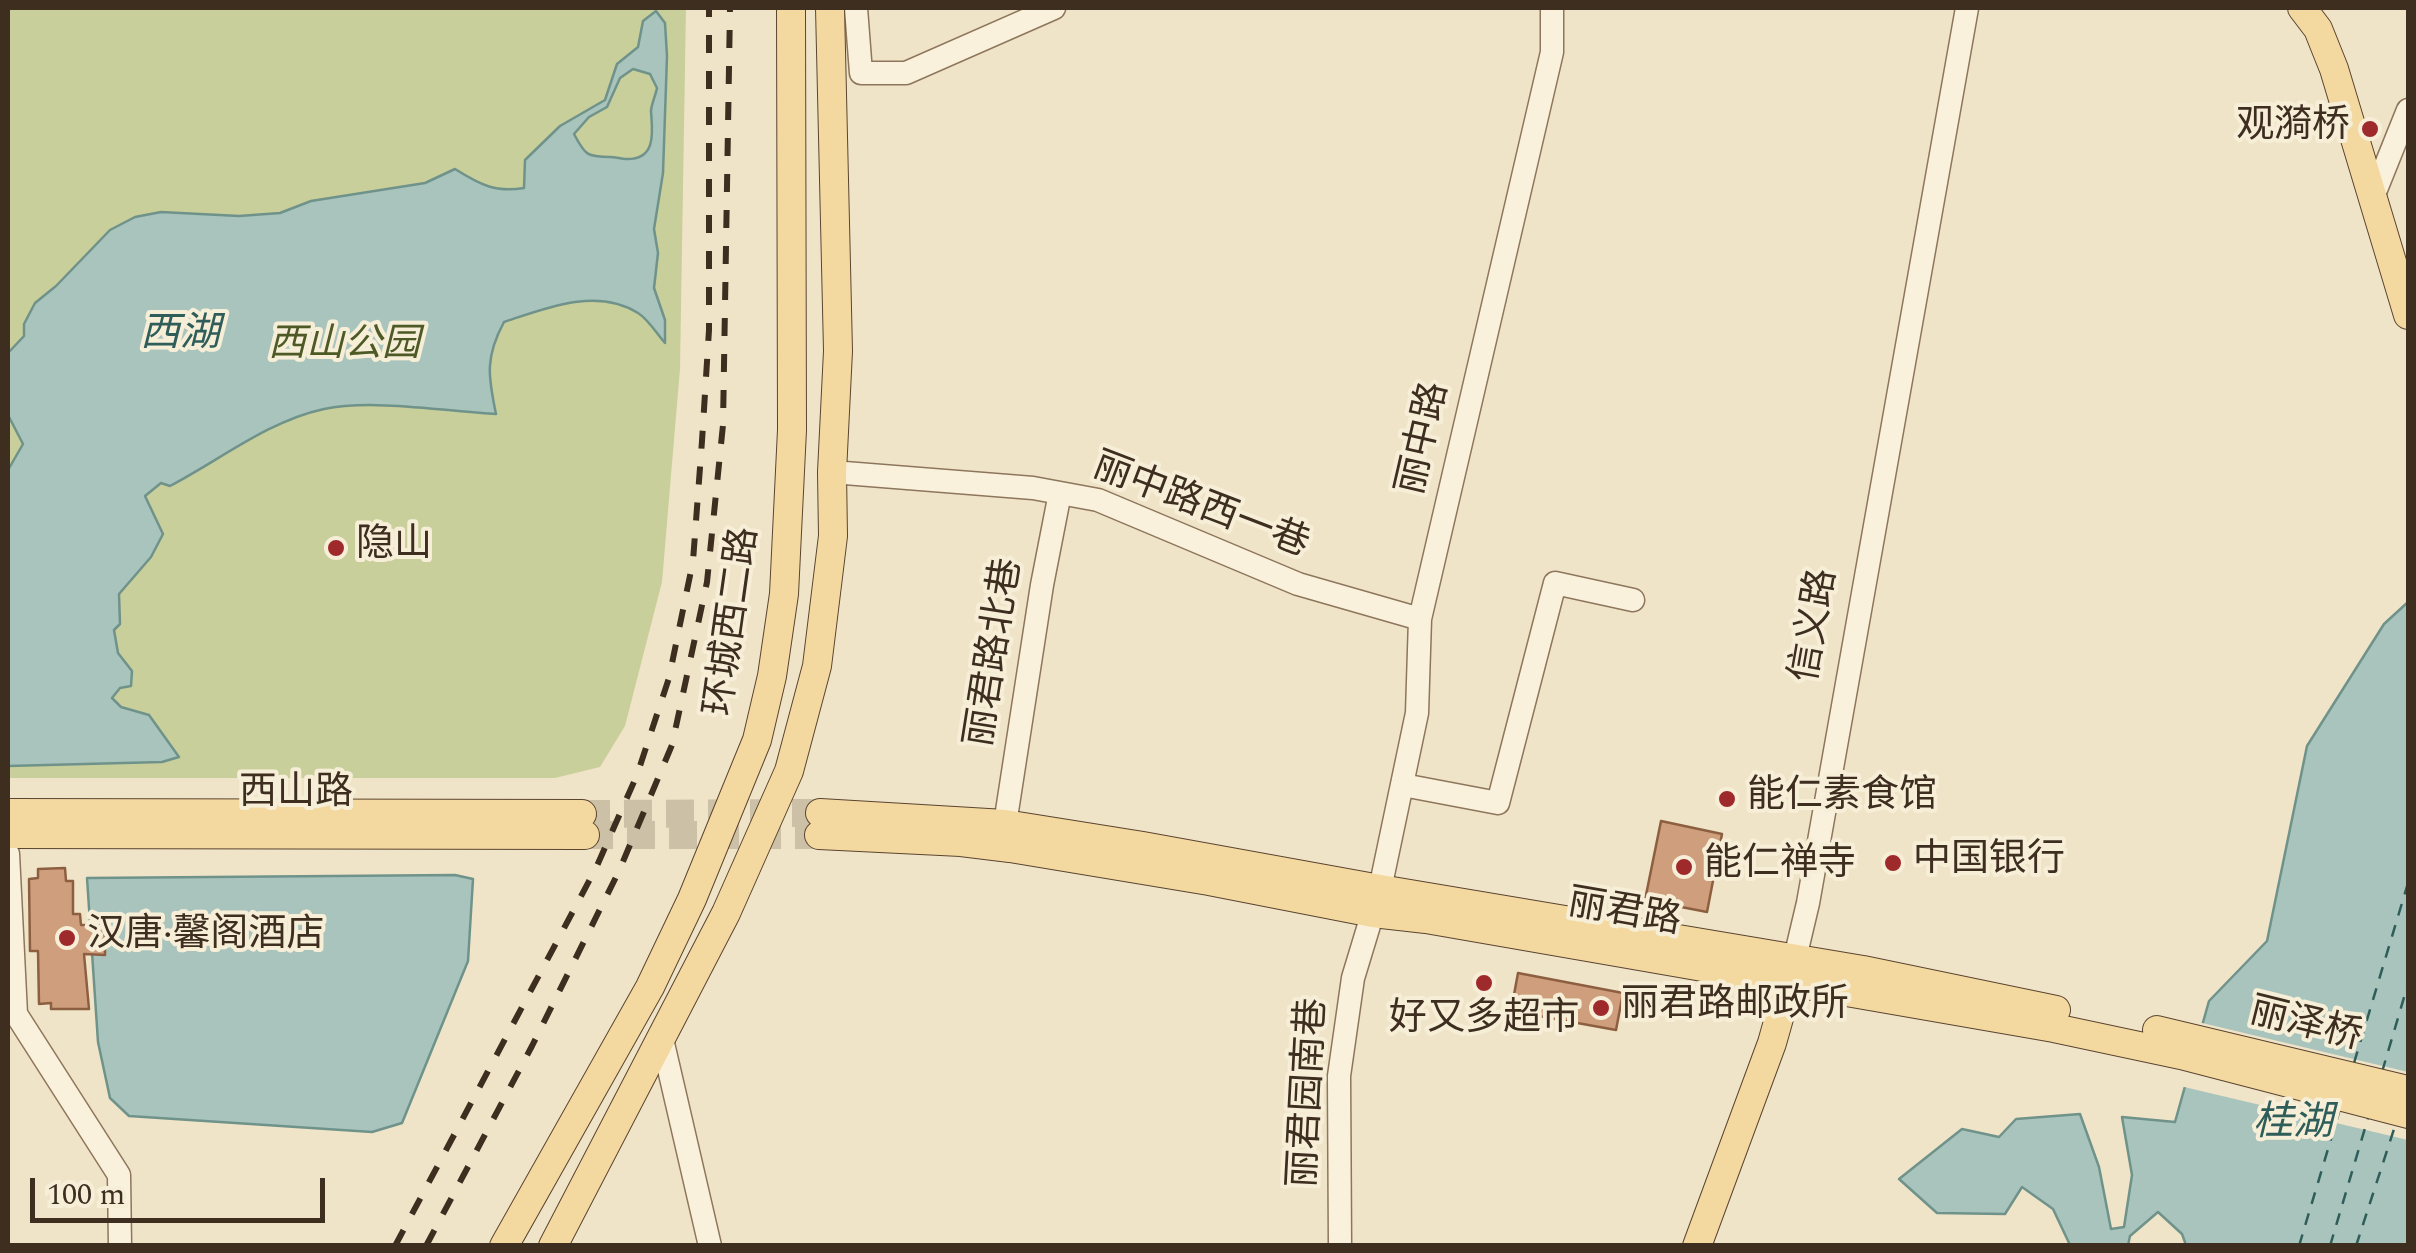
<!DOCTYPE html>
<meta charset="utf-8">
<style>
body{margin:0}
#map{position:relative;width:2416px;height:1253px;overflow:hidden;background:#f0e4c8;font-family:Spectral,serif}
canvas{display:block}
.frame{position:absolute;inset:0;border:10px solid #3d2e20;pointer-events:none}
.scale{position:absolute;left:30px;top:1178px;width:295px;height:45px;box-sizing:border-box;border:5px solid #3d2e20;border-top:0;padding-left:12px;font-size:30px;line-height:35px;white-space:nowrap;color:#3d2e20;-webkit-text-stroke:8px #f7eed8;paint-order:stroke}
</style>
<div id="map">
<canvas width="2416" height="1253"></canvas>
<div class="frame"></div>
<div class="scale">100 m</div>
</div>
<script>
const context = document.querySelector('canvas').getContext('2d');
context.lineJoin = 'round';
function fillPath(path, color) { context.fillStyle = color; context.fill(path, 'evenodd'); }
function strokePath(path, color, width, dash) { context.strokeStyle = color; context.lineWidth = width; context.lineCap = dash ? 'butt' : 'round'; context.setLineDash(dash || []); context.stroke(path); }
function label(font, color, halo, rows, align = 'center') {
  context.font = font + ' Spectral,"Noto Sans SC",serif'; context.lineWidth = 8; context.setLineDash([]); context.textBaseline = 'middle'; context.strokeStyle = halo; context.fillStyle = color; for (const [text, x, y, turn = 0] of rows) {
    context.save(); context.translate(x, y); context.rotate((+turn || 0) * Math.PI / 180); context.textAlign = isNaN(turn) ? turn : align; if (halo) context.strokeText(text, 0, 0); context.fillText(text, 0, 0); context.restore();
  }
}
const green = new Path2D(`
 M8,8h678l-6,361 -18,213 -37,144 -25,41 -45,11h-547z`);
const water = new Path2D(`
 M656,11l9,12 2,33 -4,117 -9,56 4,24 -4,35 11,32v23c-8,-9 -17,-24 -27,-30 -41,-26 -92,-5 -134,9 -19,35 -16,54 -8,92 -50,-3 -125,-15 -172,-5 -56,12 -104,51 -154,77l-9,-3 -16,13 18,38 -12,23 -32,37 1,30 -6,6 4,23 14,18 -1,15 -11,2 -8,10 9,9 28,8 30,42 -17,5 -154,4v-296l15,-26 -15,-29v-62l16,-17v-12l11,-21 21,-17 54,-56 25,-13 26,-5 78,4 41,-3 31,-12 114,-18 30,-14c24,15 40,24 69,19l1,-28 35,-34 45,-26 12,-36 21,-17 5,-26zM633,69l17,5 7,14c-1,6 -6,17 -6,23 1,18 7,49 -25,48 -5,0 -10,-2 -16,-2 -23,0 -25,-2 -36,-23l15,-17 18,-10 13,-29z
 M2408,602v643h-222l-4,-11 -24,-22 -28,24 -2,9h-58l-17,-36 -31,-22 -17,27 -68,-1 -38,-34 63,-50 37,8 17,-18 64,-5 19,53 12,62 13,-2 8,-52 -10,-58 53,5 34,-121 58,-60 40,-195 77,-122z
 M455,875l18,4 -5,82 -66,162 -30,9 -243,-16 -19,-18 -12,-56 -11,-164z`);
const pier = new Path2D(`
 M2198,1022l210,50v68l-228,-54z`);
const ferry = new Path2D(`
 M2354,1063l54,-180
 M2382,1072l26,-88
 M2299,1246l41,-137
 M2330,1246l38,-128
 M2356,1246l40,-123`);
const building = new Path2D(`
 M1661,821l61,13 -15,78 -62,-12z
 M65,868l1,13h7v33h7l1,11h24v30l-21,-1 5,55h-38v-6l-12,1 -1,-53h-8l-1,-72 9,-1v-9z
 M1518,973l105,20 -7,37 -105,-19z`);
const majorTunnel = new Path2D(`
 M582,814l238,-1
 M585,835h234`);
const minor = new Path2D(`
 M856,8l5,65h45l148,-65
 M2373,197l35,-87
 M832,472l201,16 65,12 200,84 122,35
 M1403,785l95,18 57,-220 78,17
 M1005,824l37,-239 18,-92
 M8,854l8,160 103,161 1,71
 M1795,958l13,-55 159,-895
 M662,1039l48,207
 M1340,1246l-1,-170 14,-98 27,-89 37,-176 3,-94 132,-567v-44`);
const major = new Path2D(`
 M2302,8l16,21 16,40 74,246
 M8,813l574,1
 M820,813l185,11 138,22 237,43 483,81 193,40
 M8,834l577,1
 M819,835l142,7 49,6 199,33 164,32 53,6 628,109 127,27 227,59
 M2157,1030l251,60
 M504,1246l146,-259 42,-88 65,-159 15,-64 12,-82 8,-164 -1,-422
 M553,1246l173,-333 63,-142 28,-105 16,-130 -1,-64 6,-121 -8,-343
 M1697,1246l75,-203 22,-78`);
const rail = new Path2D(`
 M395,1246l201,-378 41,-93 32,-97 24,-117 9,-120 7,-111v-322
 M426,1246l106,-200 87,-175 53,-126 35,-163 16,-157 7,-417`);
const markers = [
 [2370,129,10,"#9e2a2b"],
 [336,548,10,"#9e2a2b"],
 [1727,799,10,"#9e2a2b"],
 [1893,863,10,"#9e2a2b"],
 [1684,867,10,"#9e2a2b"],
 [67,938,10,"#9e2a2b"],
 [1484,983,10,"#9e2a2b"],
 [1601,1008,10,"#9e2a2b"]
];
const poiNames = [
 ["观漪桥",2350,129,"right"],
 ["隐山",356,548],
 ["能仁素食馆",1747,799],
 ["中国银行",1913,863],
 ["能仁禅寺",1704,867],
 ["汉唐·馨阁酒店",87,938],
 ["丽君路邮政所",1621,1008],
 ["好又多超市",1484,1022,"center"]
];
const parkNames = [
 ["西山公园",344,348]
];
const streetNames = [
 ["丽中路",1426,439,-77],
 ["丽中路西一巷",1200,508,21],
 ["环城西二路",735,622,-82],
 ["信义路",1817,626,-80],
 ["丽君路北巷",997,653,-81],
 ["西山路",296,796],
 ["丽君路",1624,915,10],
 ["丽泽桥",2305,1027,14],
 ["丽君园南巷",1311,1093,-87]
];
const waterNames = [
 ["西湖",180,337],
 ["桂湖",2293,1126]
];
fillPath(green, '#c9cf9b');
fillPath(water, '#a9c4bc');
strokePath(water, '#6f938a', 2.5);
fillPath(pier, '#f0e4c8');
strokePath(ferry, '#2f5d5a', 2.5, [12, 10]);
fillPath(building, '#cf9f7d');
strokePath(building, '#8d5f41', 2.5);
strokePath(majorTunnel, '#ccc0a6', 28, [28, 14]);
strokePath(minor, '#8d765c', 25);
strokePath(major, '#5b4430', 30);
strokePath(minor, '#faf1dc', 22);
strokePath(major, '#f3d9a0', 28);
strokePath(rail, '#3d2e20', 6, [18, 18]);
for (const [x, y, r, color] of markers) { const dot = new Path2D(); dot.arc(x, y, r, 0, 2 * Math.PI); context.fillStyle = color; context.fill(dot); strokePath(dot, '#f7eed8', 4); }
label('38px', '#3d2e20', '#f7eed8', poiNames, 'left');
label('italic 38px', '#4d5a26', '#f7eed8', parkNames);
label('38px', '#3d2e20', '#f7eed8', streetNames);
label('italic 40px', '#2f5d5a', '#f7eed8', waterNames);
</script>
